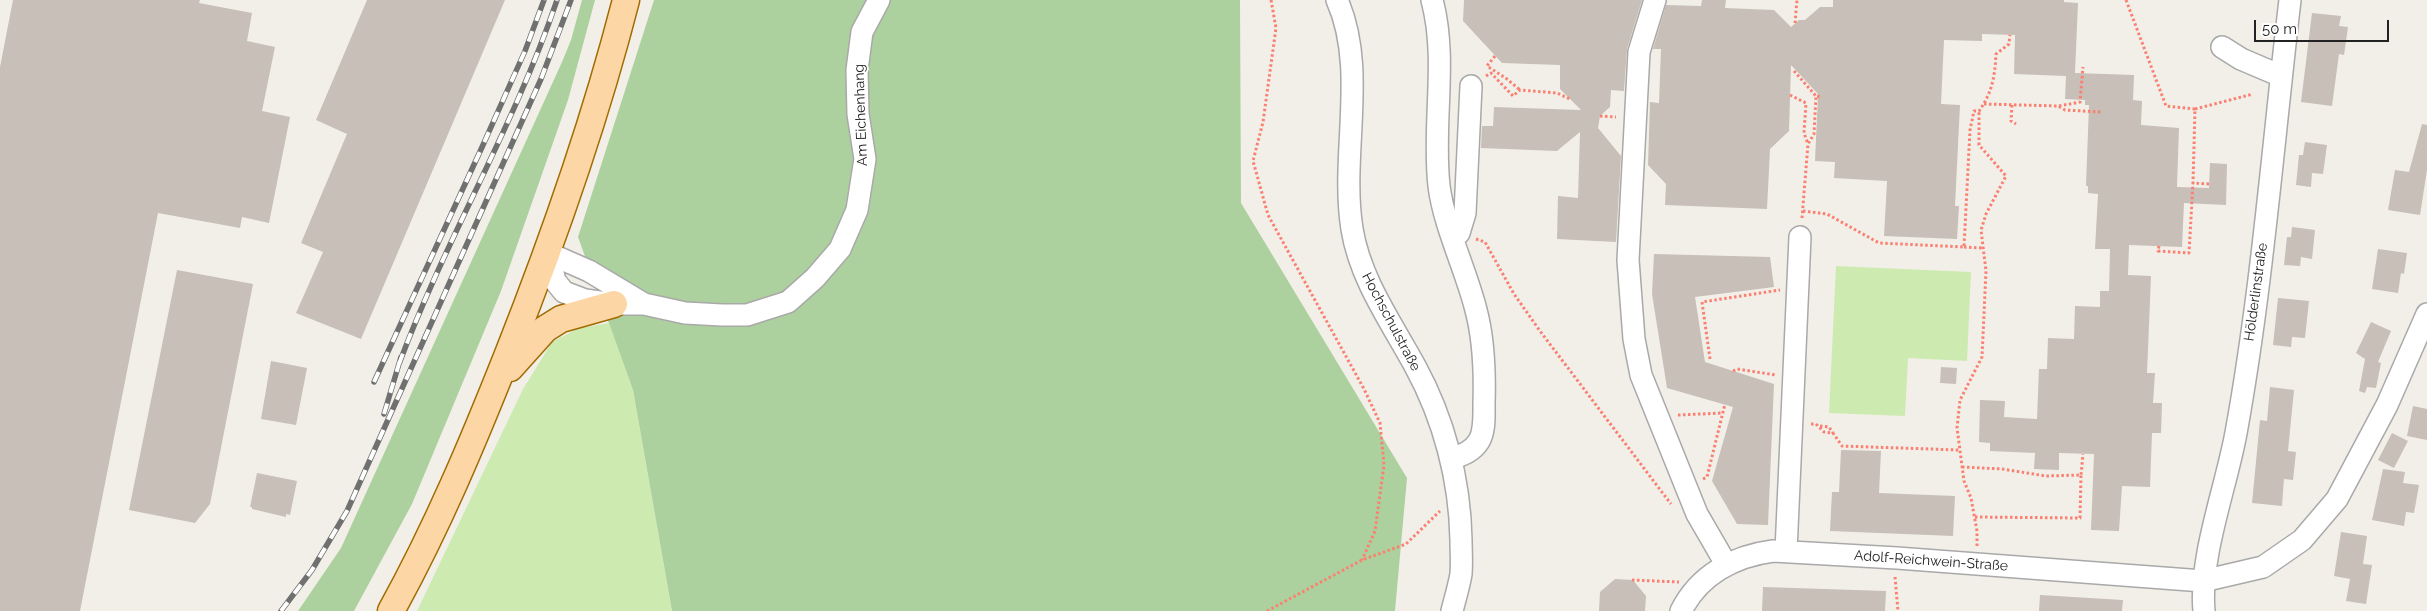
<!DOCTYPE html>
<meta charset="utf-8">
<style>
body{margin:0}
#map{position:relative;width:2427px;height:611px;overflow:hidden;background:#f2efe9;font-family:Raleway,sans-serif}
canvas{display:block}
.scale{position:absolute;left:2254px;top:20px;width:135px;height:22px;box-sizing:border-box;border:2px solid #222;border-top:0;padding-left:6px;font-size:15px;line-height:18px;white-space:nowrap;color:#222;-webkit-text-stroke:4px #fff;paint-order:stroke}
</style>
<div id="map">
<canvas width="2427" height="611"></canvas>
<div class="scale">50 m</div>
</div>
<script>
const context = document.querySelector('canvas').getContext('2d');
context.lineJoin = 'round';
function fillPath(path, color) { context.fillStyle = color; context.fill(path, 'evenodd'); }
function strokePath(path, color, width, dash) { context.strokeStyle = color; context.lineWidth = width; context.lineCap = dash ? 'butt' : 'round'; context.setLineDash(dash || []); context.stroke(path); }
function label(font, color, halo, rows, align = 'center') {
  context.font = font + ' Raleway,sans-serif'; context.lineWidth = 4; context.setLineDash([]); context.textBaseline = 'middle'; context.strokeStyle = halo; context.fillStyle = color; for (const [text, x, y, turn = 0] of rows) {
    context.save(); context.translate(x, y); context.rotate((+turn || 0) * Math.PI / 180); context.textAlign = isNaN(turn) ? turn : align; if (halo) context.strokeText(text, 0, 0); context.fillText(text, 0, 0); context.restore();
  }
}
const grass = new Path2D(`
 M1836,266l135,6 -4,89 -59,-3 -3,58 -76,-3z
 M609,323l24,67 39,221h-255l106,-222 29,-47 27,-14z`);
const forest = new Path2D(`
 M582,0h13l-27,100 -67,191 -89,213 -58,107h-56l43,-63 221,-486 9,-22z
 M654,0h586l1,203 166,275 -12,133h-723l-39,-221 -55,-153z`);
const building = new Path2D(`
 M13,0h187l-1,3 53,10 -5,28 28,6 -13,64 28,6 -21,106 -27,-6 -2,11 -82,-15 -78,398h-80v-544z
 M367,0h138l-144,339 -65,-26 27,-61 -22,-9 46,-109 -31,-14z
 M1464,0h178l-15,49 -3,42 -13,-1 -1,17 -10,9 -2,12 23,28 -5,86 -59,-3 1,-43 20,2 2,-66 -23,19 -76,-3 1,-22h11l1,-19 87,3 -21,-21v-24l-58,-2 -39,-42z
 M1702,0h24l-1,8 49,2 17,17 8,-7h6l15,-13h13v-7h231v2l14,1 -3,70 59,2 -1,25 9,1 -1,24 38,3 -2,59 32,1 1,-25 17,1 -1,41 -42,-2 -2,44 -53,-2 -1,30 23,1 -4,97h8l-2,30h9l-1,30h-9l-2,54 -28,-1 -3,45 -28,-1 3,-76 -35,-1v17l-25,-1 1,-16 -45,-2v-8l-11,-1 1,-42 25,1 -1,16 33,2 2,-50h8l1,-31 26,1 1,-33 25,1v-16h9l1,-42h-15l3,-55 -10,-1v-7h-2l3,-81h-4v-5l-20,-1 1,-23 -52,-2 1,-39 -33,-1v7l-38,-1 -3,64 19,1 -5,101h4l-2,33 -73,-3 3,-55 -53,-3 1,-16 -20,-1 3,-67 -27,-29 -2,66 -19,18 -3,60 -102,-4 1,-21 -18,-19 2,-63 9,1 2,-54h-8l13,-44 35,1z
 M2312,13l29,3 -2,10 9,1 -4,28 -5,-1 -7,52 -31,-4z
 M2422,124l5,1v45l-7,45 -32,-5 7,-40 14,2z
 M2305,142l22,3 -4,29 -11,-1 -1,14 -15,-2 3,-30h4z
 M2292,227l23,3 -3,29 -11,-2 -1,9 -16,-1 3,-28h4z
 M2378,249l29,4 -3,21 -3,-1 -3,20 -26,-4z
 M1654,254l116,3 4,30 -79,10 10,65 69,22 -6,141 -31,-1 -25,-43 21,-74 -66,-19 -15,-94z
 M177,270l76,14 -43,220 -15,19 -66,-13z
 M2278,298l31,3 -4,37 -13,-1 -1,10 -18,-2z
 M2371,322l20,9 -13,31 3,1 -5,25 -9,-1 -2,6 -6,-2 6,-32 -9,-6z
 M271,361l36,7 -11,57 -35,-6z
 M1941,367l16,1 -1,16 -16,-1z
 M2270,387l24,3 -6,61 8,1 -3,28 -9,-1 -2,27 -30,-3 8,-83 7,1z
 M2413,406l14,3v31l-20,-4z
 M2392,433l16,8 -14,27 -16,-8z
 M1841,450l40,1 -2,42 76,3 -2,40 -123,-5 2,-39h7z
 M2383,469l22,3 -2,11 16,2 -5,28 -8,-1 -2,14 -32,-6z
 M257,473l40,8 -7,34 -4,-1v3l-34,-8v-2h-2z
 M2341,532l26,4 -4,28 9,1 -6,39 -20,-3 4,-22 -16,-3z
 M1615,579l18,1 13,16 -1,15h-46l1,-19z
 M1763,587l123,4 -1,20h-123z
 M2040,595l83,5 -1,11h-83z`);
const path = new Path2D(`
 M1271,0l5,28 -13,94 -10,39 15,54 96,174 16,34 4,42 -9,66 -13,29
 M2126,0l40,106 29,3 -2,74 16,1
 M1795,23l2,-23
 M1495,56l-8,10 20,13 13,11
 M1794,71l22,25
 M1486,76l5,-3 22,23 7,-6 37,3 13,6
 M1790,95l16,8 -2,30 4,11
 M1984,104l74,2 7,4 36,2
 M2012,105l-1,16 5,3
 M2059,106l21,-4 3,-35
 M2195,109l58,-15
 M1600,116l16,1
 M1803,211l24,3 52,29 85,4 6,-117 4,-19h5c13,-18 16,-35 17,-57l13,-10 1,-9
 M1802,218l6,-74 6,-10 2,-38 6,1
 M1476,239l9,3 29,52 26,37 131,173
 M2159,246l-1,5 31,2 4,-70
 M1964,247l19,1
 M1710,359l-8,-57 78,-12
 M1733,371l4,-2 39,6
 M1678,415l45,-2
 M1811,424h5l8,8 9,1 9,13 117,4
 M1820,426l9,1 4,6
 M1962,467l40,2 44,7 35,-1 2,-21
 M1703,479l4,-2 18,-73
 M1975,517l105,1 1,-43
 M1977,546v-15l-6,-33 -7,-17 -7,-53 3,-28 22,-43 4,-86 -5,-41 5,-16 20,-38 -27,-31v-34
 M1895,577l3,34
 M1632,580l47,2
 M1267,611l95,-51 44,-16 34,-33`);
const minor = new Path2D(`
 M1337,0c31,69 3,155 15,229 8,50 39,93 63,137 29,53 45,114 46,174 0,11 1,23 0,34 -2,12 -6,25 -9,37
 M1432,0c16,60 0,124 7,186 5,40 27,84 37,124 8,30 9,62 8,94 0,12 1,27 -5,37 -7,11 -17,14 -28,18
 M1655,0l-16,52 -11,208 6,79 7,36 56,139 29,50
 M2222,47l19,12 40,17
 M1452,233h7l6,-20 6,-127
 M548,253l7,28 9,11 21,8 29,4h30l41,9 37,2h25l41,-13 27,-24 25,-29 17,-39 8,-51 -7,-45 -1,-44 5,-38 17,-32
 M548,253l41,18 55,33
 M1786,551l14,-314
 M1681,611c18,-36 53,-55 92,-60l124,7 306,23 60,-14 39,-27 35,-41 50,-94 40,-91
 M2204,611c-5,-54 22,-123 32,-178 26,-143 37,-289 54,-433`);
const major = new Path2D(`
 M510,368l35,-39 16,-10 53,-15
 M391,611c46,-83 82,-169 117,-257 46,-116 87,-233 118,-354`);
const rail = new Path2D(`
 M399,364c46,-124 116,-239 158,-364
 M374,382l109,-237 42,-94 19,-51
 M384,414l17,-57
 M281,611l31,-41 35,-59 194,-432 30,-79`);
const streetNames = [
 ["Am Eichenhang",861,115,-92],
 ["Hölderlinstraße",2256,292,-82],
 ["Hochschulstraße",1391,322,62],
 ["Adolf-Reichwein-Straße",1931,561,4]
];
fillPath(grass, '#cdebb0');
fillPath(forest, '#add19e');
fillPath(building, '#c7bfb8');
strokePath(minor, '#a9a9a9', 24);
strokePath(major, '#a06b00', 29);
strokePath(path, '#fa8072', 3, [2.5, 2.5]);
strokePath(minor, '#fff', 21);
strokePath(major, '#fcd6a4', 26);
strokePath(rail, '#707070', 5.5);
strokePath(rail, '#fff', 4, [11]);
label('14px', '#222', '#fff', streetNames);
</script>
